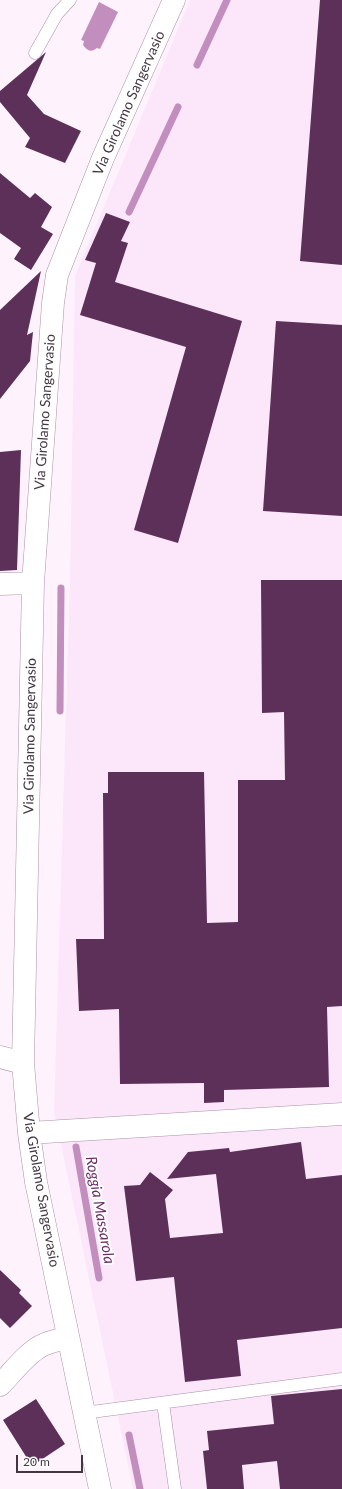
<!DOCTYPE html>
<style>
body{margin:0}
#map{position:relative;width:342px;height:1489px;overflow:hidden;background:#fef3fc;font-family:Lato,sans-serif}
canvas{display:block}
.scale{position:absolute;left:16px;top:1455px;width:67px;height:18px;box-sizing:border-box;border:2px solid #423741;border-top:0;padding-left:5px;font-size:12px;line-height:14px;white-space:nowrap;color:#423741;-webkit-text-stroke:3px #fff;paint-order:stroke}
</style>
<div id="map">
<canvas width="342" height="1489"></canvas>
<div class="scale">20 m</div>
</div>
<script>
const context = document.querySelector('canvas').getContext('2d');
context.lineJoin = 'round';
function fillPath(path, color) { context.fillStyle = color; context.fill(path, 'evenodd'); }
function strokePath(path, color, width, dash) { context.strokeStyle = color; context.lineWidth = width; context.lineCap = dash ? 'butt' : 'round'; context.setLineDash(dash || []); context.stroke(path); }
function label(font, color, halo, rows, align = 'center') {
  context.font = font + ' Lato,sans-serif'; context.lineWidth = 4; context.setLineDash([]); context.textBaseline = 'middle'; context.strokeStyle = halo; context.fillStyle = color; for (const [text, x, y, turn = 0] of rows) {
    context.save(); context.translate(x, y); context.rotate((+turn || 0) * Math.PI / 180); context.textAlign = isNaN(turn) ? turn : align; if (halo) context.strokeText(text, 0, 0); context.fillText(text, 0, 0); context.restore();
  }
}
const built = new Path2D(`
 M190,0h152v1489h-209l-79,-378 16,-536 5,-299z`);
const water = new Path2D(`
 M99,2l19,10 -18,37 -3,-1 -3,2c-5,2 -8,-1 -11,-5l1,-4 -3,-1z`);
const stream = new Path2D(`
 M197,65l30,-65
 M129,212l49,-105
 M60,711l1,-123
 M76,1147l23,131
 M129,1435l11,54`);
const building = new Path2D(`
 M320,0h22v265l-42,-4z
 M46,52l-19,43 17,19 37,17 -16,32 -40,-16 5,-9 -30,-36v-11z
 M0,173l30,25 5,-5 17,14 -11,20 12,7 -22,36 -17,-11 7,-11 -21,-15z
 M106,213l24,9 -9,19 7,2 -13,39 127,39 -64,222 -44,-13 52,-183 -106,-32 16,-52 -11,-3z
 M41,271l-14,64 6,-3 -3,29 -30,38v-89z
 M276,321l66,4v191l-79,-5z
 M21,450l-4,120 -17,1v-119z
 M261,580h81v426l-15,1 2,80 -105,3v12l-20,1v-20l-84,1 -1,-75 -40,2 -3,-72h28l-1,-146h5v-21h96l3,151 31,-1v-142h47l-1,-68 -22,1z
 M301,1142l5,37 36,-4v153l-105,12 4,36 -56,6 -11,-105 -38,4 -12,-95 16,-1 10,-13 23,18 -8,9 5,39 53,-5 -7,-59 -49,5 21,-27 41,-4 1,4z
 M0,1270l21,20 -2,3 13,13 -22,22 -10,-10z
 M342,1389v100h-62l-3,-28 -35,4 2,24h-37l-4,-38 6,-1 -2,-19 67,-7 -3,-28z
 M36,1399l29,45 -33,22 -29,-46z`);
const lane = new Path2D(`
 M35,53l22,-39 13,-14
 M163,1403l12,86
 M84,1413l258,-34`);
const street = new Path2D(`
 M0,584l33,-1
 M0,1057l23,6
 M29,1133l313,-19
 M0,1385c12,-12 26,-31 41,-39 9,-5 18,-6 27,-8
 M100,1489l-64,-307 -7,-49 -6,-70 10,-480 20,-280 4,-28 46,-117 71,-158`);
const streetNames = [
 ["Via Girolamo Sangervasio",129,103,-66],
 ["Via Girolamo Sangervasio",45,412,-86],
 ["Via Girolamo Sangervasio",30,736,-89],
 ["Via Girolamo Sangervasio",41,1190,80]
];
const waterNames = [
 ["Roggia Massarola",100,1210,80]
];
fillPath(built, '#fce7fa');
fillPath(water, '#c28ebd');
strokePath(stream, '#c28ebd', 7);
fillPath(building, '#5d3059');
strokePath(lane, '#ab91a8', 13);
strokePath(street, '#ab91a8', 23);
strokePath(lane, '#fff', 12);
strokePath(street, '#fff', 22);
label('14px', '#423741', '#fff', streetNames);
label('italic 15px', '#6a2c66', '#fff', waterNames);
</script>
